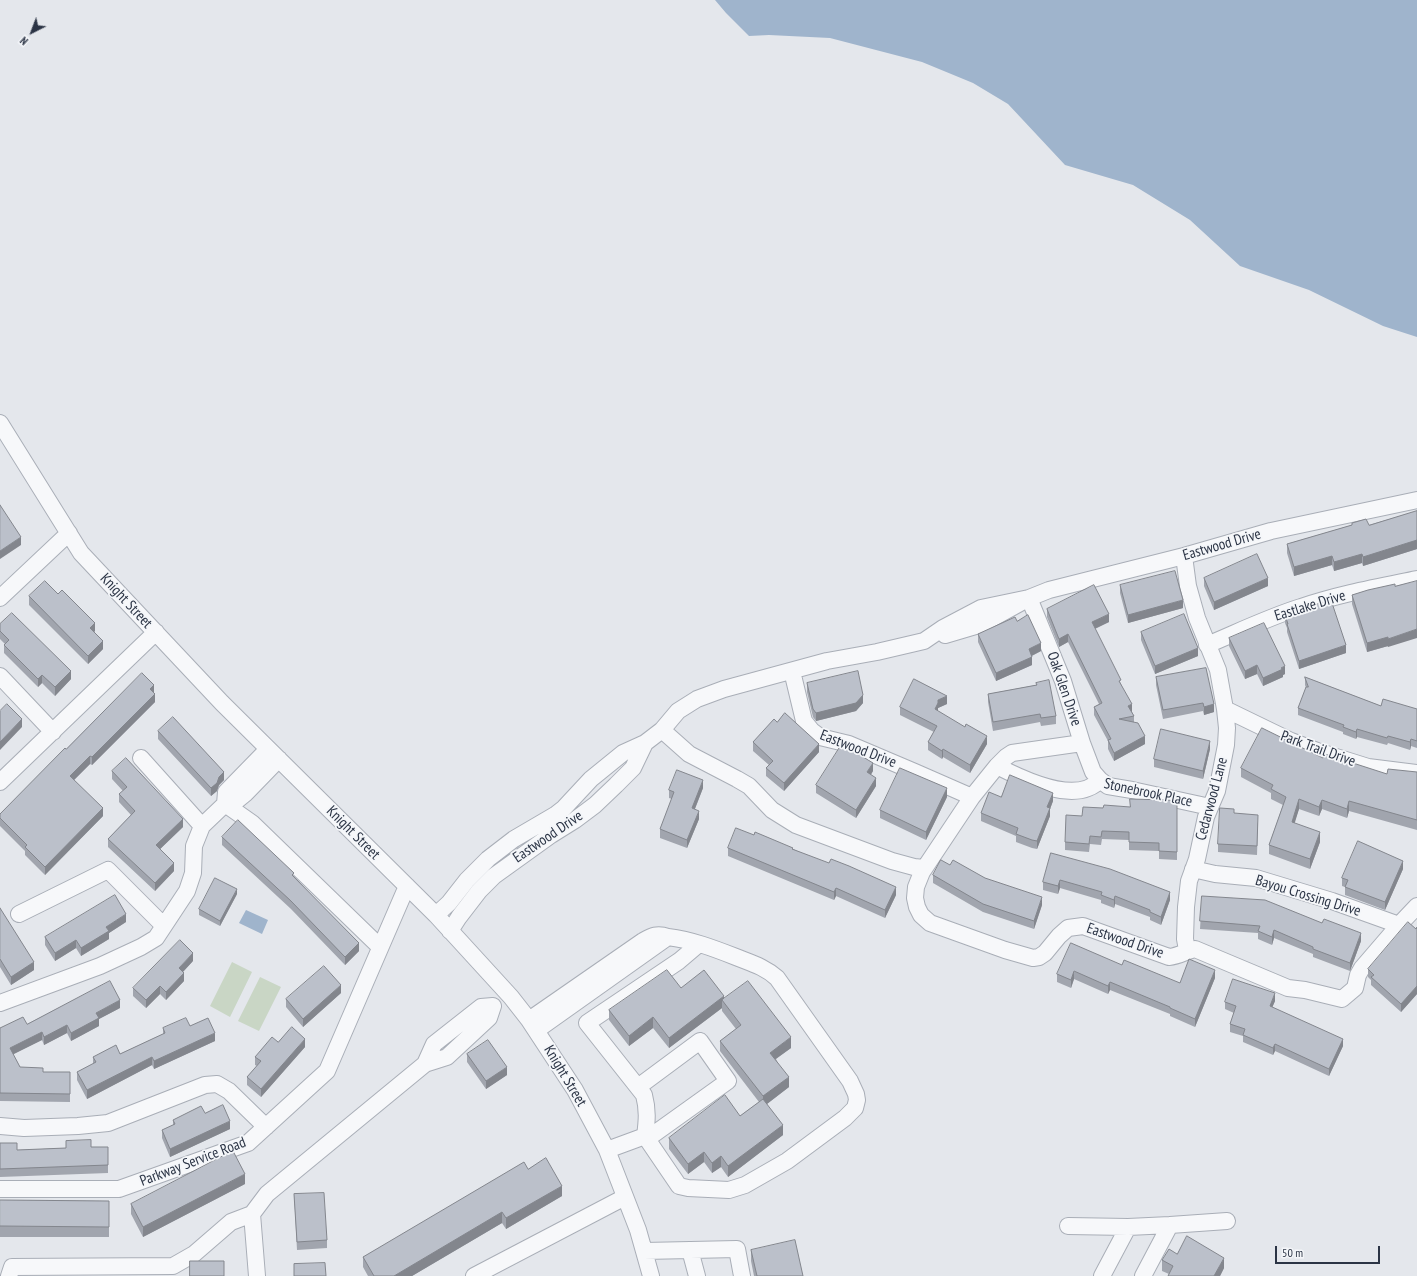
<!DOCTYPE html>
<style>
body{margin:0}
#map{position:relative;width:1417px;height:1276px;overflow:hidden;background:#e4e7ec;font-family:"PT Sans Narrow",sans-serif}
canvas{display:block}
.north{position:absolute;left:12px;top:12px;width:40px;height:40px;-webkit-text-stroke:3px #f4f6f9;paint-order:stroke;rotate:222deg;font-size:11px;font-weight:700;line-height:16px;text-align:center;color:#2b3445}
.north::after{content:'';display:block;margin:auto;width:14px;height:18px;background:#2b3445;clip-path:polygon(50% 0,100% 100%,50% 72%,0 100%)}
.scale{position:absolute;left:1275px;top:1246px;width:105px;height:18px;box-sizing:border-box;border:2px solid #2b3445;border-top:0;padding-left:5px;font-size:12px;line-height:14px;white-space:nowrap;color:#2b3445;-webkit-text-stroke:3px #f4f6f9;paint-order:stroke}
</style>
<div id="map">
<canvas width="1417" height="1276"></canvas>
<div class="north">N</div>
<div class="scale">50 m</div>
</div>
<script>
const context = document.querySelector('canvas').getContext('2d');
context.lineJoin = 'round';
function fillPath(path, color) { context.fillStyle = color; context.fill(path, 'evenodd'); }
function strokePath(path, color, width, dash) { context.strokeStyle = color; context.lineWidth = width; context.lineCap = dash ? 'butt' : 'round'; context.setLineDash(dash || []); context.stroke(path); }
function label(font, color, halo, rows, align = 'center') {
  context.font = font + ' "PT Sans Narrow",sans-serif'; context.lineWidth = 3.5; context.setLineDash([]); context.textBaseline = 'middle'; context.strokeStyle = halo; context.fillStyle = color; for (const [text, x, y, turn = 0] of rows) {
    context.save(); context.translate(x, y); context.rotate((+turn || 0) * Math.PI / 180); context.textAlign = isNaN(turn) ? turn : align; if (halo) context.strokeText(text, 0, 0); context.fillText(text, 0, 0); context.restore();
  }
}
const green = new Path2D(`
 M232,962l20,10 -22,45 -20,-11z
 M260,977l21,10 -22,44 -21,-10z`);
const water = new Path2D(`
 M715,0h702v337l-34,-11 -74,-36 -69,-24 -50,-46 -57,-35 -68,-20 -57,-61 -35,-21 -51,-21 -92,-24 -61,-3 -20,1 -23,-23z
 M246,910l22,10 -6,14 -23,-11z`);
const minor = new Path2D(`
 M0,423l81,130 141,150 214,212 75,82 18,23 46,70 32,60 31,80 13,46
 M1184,556l4,30 9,32 21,52 7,39 2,19 -1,17 -9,46 -11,26 -9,42 -8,22 -3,26 -1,32 2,11
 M0,598l69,-65
 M1029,598l34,83 19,62 11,29 7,8 8,6 24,4 78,17
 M945,635l37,-11 47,-26 20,-8 135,-34 87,-25 146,-31
 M1207,645c31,-13 62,-28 94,-38 38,-13 77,-20 116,-28
 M792,671l12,50 8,10 8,6 29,7 66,28 57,25
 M0,676l53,56
 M1225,709l66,32 26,10 51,16 49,6
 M662,730l27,24 48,25 12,7 23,24 24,15 96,36 22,6 10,1
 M1082,743l-70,10 -6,4 -9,9 -25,31 -50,75 -6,15 -1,11 2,9 4,8 9,8 75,27 28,8 6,-1 6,-4 14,-17 9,-8 15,-2 86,31c10,-1 17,-6 26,-8l93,39 17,2 37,9 13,-11 3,-13 4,-7 37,-43 18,-19
 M268,749l-42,43 -1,12 10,-2 11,-9 33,-34
 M141,758l61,68
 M997,766c25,13 79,40 103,14
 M0,782l156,-150
 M1193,869l22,5 41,4 76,23 67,24
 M19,914l89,-44 56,56
 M436,915l13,-12 18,-23 21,-21 26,-20 41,-24 9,-7 27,-29 32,-26 22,-10 17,-13 16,-19 19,-12 27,-10 103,-28 50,-9 47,-11 19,-13 38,-20 48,-10
 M450,931l9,-14 20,-26 15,-15 57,-41 24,-15 20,-15 21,-20 17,-17 12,-25
 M668,937c24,3 45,11 68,20 15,6 29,10 41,21l73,103 6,13 1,6 -2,8 -10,10 -58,43 -42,24 -16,5 -41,-2 -9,-2 -34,-50c2,-15 3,-26 -1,-41l-57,-72 92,-62 20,-17
 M0,1003l100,-37 41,-19 15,-9 31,-47 6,-18 1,-27 8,-20 23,-22 27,19 128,124
 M529,1020l114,-79c9,-5 14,-8 25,-4l-131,93
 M638,1087l62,-46 28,40 -81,58
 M0,1126l24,2 54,-2 30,-3 97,-38 12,-1 12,7 37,36
 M607,1150l38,-14
 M0,1189h119l129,-46 79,-72 80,-185
 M1170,1225l57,-4
 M1068,1226l60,1
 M690,1250l7,26
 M644,1251l93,-2 5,27
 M9,1276l3,-9 161,-1 21,-12 37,-32 21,-8
 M257,1276l-5,-62 15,-20 158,-130 22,-7 42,-39 4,-12 -12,1 -47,37 -9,20
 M474,1276l151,-79
 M1102,1276l26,-49 42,-2 -27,51`);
const wall = new Path2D(`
 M1417,511v38l-54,17 -1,-3 -28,8 -2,-6 -38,11 -7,-23v-9l65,-19v-2l17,2z
 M1204,578l64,8 -54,24 -10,-24z
 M1120,585l63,23 -55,15 -8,-30z
 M1395,586l-7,61v-1l-21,6 -15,-48v-9z
 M58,594l37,37 -1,1 9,17 -15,15 -59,-59v-9z
 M1047,609l62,13 -14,7 26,55 11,28 2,4v7l11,21 -31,17 -6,-12v-8l-14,-26v-8l5,-3 -31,-62 -9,5 -12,-30z
 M1285,615l61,38 -47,16 -12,-37v-4l-2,-5z
 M1017,621l24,30 -9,5v9l-36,16 -18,-39v-8z
 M0,624l71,55 -16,17 -13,-13 -4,4 -34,-34v-8l1,-1 -5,-5z
 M1141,632l57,24 -43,18 -14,-34z
 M1229,638l56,36 -2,1v2l-20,9 -6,-12 -12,5 -16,-33z
 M1206,668l8,44 -10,3 -1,-4 -40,8 -7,-34v-8z
 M1305,677l76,29 36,3v39l-6,-2 -1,4 -22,-7 -1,2 -30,-8 -1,2 -13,-5v-2l-45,-17v-7l8,-20 -1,-3z
 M807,683l56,20 -7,8 -40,10 -3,-4 -6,-25z
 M1036,683l20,33v8l-15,2 -1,-4 -47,9 -5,-29v-8l48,-9z
 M154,692l1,10 -63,63 -2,-1 -16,16 29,36 -58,59 -20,-20v-4l-25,-25v-12z
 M947,704l-9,4v3l49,33 -17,29 -27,-16 -1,2 -14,-9v-8l6,-10 -34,-17v-8z
 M777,722l42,30 -35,39 -18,-15v-8l3,-3 -16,-14v-9z
 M158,731l66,49 -5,5 -2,6 -6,5 -53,-57z
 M1210,749l-7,30 -49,-12v-8z
 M1323,758l64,16 30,-2v58l-68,-19 -2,7 -25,-9 -3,7 -20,-7 -5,14 26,19 -10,27 -41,-15v-9l14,-40 -12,-6v-6l-30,-16v-9z
 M112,771l71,56 -23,22 14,22 -19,20 -47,-44v-8l23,-24 -12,-13v-8l4,-3 -11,-12z
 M873,771l-2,4 5,11 -20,32 -40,-25v-8z
 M703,788l-8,21 4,10 -12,29 -27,-10v-9l12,-30 -3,-1v-8z
 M947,797l-21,43 -46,-22v-8z
 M1001,797l52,4 -3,8v7l-13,33 -5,-1 -16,-6v-6l-35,-15v-8z
 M1177,802v58l-18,-1v-8l-30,-1v-10l-27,-1 -1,6 -11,-1 -1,8 -24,-2v-8l17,-26 21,-8 27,-1z
 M1234,813l24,10 -1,32 -39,-3v-8z
 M754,835l39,14 103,46 -11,23 -49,-22 -2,4 -106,-44v-8z
 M222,837l72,39 65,75 -14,14 -54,-56 -69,-64z
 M1051,853l119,47 -9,25 -11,-5v-3l-35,-13 -1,4 -13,-5v-3l-41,-12 -2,6 -15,-4v-8z
 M950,865l35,13 57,27 -8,24 -51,-17 -50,-29v-8z
 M1403,869l-18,41 -40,-15v-8l-3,-1v-8z
 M237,894l-17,32 -21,-11v-6z
 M1202,896l159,45 -11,30 -37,-14v-3l-39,-16 -2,7 -14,-6v-6l-58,-4z
 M0,908l34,62 -23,15 -11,-18z
 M126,922l-17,11v6l-28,17 -5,-8 -21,13 -10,-16v-8z
 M1417,927v67l-16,18 -30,-27v-5l-3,-3v-8z
 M193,961l-10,11 1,9 -18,19 -6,-6 -14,14 -13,-12v-8z
 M1122,965l58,18 35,-5 -20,49 -25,-11v-2l-60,-24 -2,4 -34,-15 -3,9 -14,-6v-8z
 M681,988l43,11 67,49 -15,11 13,28 -22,17 16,31 -55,42 -7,-10 -9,6 -8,-11 -16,12 -19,-25v-11l71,-22 19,-14 -39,-51v-10l16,-12 -14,-18v-3l-53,40 -16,-20 -24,18 -20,-26v-10z
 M341,993l-38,34 -17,-20v-8z
 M1275,1001l-3,6 71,39 -14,30 -54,-25 -2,4 -30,-13v-6l-13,-4v-8l4,-11 -9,-4v-7z
 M120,1008l-21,11v7l-28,15 -4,-8 -23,12 -2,-5 -29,14 7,13 23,5h27v30l-70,-1v-73l27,-4z
 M190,1026l25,15 -61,28 -2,-4 -65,34 -10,-19v-8l16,-8v-7l27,-3 43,-20v-6z
 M278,1042l27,5 -44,50 -14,-12v-8l10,-11 -2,-1v-8z
 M467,1054l40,21 -21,14 -19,-27z
 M205,1113l25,16 -60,28 -8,-19v-8l11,-5v-5z
 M66,1141l25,6h17v26l-108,4v-34l17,7 49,-2z
 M528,1169l34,27 -56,33 -4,-6 -90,53h-44l-5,-9v-10z
 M245,1184l-102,53 -12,-23v-10z
 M294,1194l33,46v8l-30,2z
 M0,1200l109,1v36h-109z
 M751,1250l52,26h-49l-3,-15z
 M1177,1254l47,14 -4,8h-52l1,-2 -7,-3v-11z`);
const shadedWall = new Path2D(`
 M21,537v8l-21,14v-8z
 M1417,540v9l-54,17v-9z
 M1362,554v9l-28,8v-9z
 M1332,556v9l-38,11v-9z
 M1268,578v8l-54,24v-8z
 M1183,600v8l-55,15v-8z
 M1109,614v8l-17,8v-8z
 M95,623v8l-5,5v-8z
 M1417,629v9l-29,9v-8z
 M1068,634v8l-9,5v-8z
 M1388,637v9l-21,6v-9z
 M103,641v8l-15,15v-8z
 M1041,643v8l-12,6v-8z
 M1346,645v8l-47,16v-8z
 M1198,648v8l-43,18v-8z
 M1032,657v8l-36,16v-8z
 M1257,665v9l-12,5v-8z
 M1285,666v8l-2,1v2l-20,9v-8l18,-10z
 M71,671v8l-16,17v-9z
 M42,675v8l-4,4v-8z
 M154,685v8l-4,-4z
 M155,694v8l-63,63v-8z
 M863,695v8l-7,8 -40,10v-8z
 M947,696v8l-9,4v3l-3,6v-8l3,-9z
 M1132,704v8l-4,2v-8z
 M1214,704v8l-10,3v-8z
 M22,719v8l-22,23v-8z
 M1357,729v8l-1,2v-7z
 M987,736v8l-17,29v-8z
 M1145,736v8l-31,17v-8z
 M1411,739v7l-1,4v-8z
 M1210,741v8l-7,30v-8z
 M819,744v8l-35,39v-8z
 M943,749v8l-1,2v-8z
 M90,756v8l-20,20v-8z
 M873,763v8l-6,9v-8z
 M224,772v8l-5,5 -2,6 -6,5v-8l8,-11z
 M876,778v8l-20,32v-8z
 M703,780v8l-11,28v-8z
 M947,788v9l-21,43v-8z
 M1053,793v8l-3,8v7l-13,33v-8l10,-34z
 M1299,799v10l-7,23v-10z
 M1322,800v9l-3,7v-9z
 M1349,801v10l-2,7v-9z
 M103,808v8l-58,59v-8z
 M699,811v8l-12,29v-8z
 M183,819v8l-27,26v-8z
 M1320,832v10l-10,27v-10z
 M1403,861v8l-18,41v-8z
 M174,863v8l-19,20v-8z
 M1060,880v8l-2,6v-8z
 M896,887v8l-11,23v-8z
 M836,888v8l-2,4v-8z
 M237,889v5l-17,32v-5z
 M1170,892v8l-9,25v-8z
 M1115,896v8l-1,4v-8z
 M1042,897v8l-8,24v-8z
 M126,914v8l-17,11v6l-28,17v-8l25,-21z
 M1274,930v8l-2,7v-8z
 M1361,933v8l-11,30v-8z
 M76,940v8l-21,13v-8z
 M359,943v8l-14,14v-8z
 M193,953v8l-14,15v-8z
 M34,962v8l-23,15v-8z
 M1215,970v8l-20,49v-8z
 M1074,971v8l-3,9v-8z
 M184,973v8l-18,19v-8z
 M1110,982v8l-2,4v-8z
 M341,985v8l-38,34v-8z
 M160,986v8l-14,14v-8z
 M1417,986v8l-16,18v-8z
 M1275,993v8l-5,12v-7z
 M724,996v6l-2,-2v8l-53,40v-10z
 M120,1000v8l-21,11v7l-28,15v-8l25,-20z
 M653,1017v11l-24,18v-10z
 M67,1025v8l-23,12v-8z
 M42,1032v8l-32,16v-8z
 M215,1033v8l-61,28v-8z
 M791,1037v11l-21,15v-10z
 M305,1039v8l-44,50v-8z
 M1343,1039v7l-14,30v-7z
 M1275,1044v7l-2,4v-7z
 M152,1057v8l-65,34v-9z
 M507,1067v8l-21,14v-8z
 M789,1077v10l-26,20v-11z
 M230,1121v8l-60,28v-8z
 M783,1125v10l-55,42v-11z
 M704,1152v10l-16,12v-10z
 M721,1156v11l-9,6v-10z
 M245,1174v10l-102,53v-10z
 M562,1186v10l-56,33v-11z
 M502,1212v11l-90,53h-18z
 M1224,1258v10l-4,8h-6z`);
const building = new Path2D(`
 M0,505l21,32 -21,14z
 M1417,511v29l-54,17 -1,-3 -28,8 -2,-6 -38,11 -7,-23 65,-19v-2l14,-4 3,6z
 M1257,554l11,24 -54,24 -10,-24z
 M1175,571l8,29 -55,15 -8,-30z
 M45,581l13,13 4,-4 33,33 -5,5 13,13 -15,15 -59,-60z
 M1417,581v48l-29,10v-2l-21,6 -15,-48 16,-5 27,-6v2z
 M1094,585l15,29 -17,8 29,58 -2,1 13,23 -4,2 6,10 -15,3 19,4 7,13 -31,17 -6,-13 3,-1 -17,-32 8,-4 -34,-69 -9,5 -12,-30z
 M1331,600l15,45 -47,16 -12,-37h1l-3,-9z
 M12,613l59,58 -16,16 -13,-12 -4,4 -34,-34 5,-5 -9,-9v-7z
 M1184,614l14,34 -43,18 -14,-34z
 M1028,615l13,28 -12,6 3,8 -36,16 -18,-39 37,-17 2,4z
 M1264,623l21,43 -4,2 2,1 -20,9 -6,-13 -12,6 -16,-33z
 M1206,668l8,36 -10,3 -1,-4 -40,7 -7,-33z
 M858,671l5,24 -7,8 -40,10 -3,-4 -6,-26z
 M142,673l12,12 -4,4 5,5 -63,63 -2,-1 -20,20 33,32 -58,59 -20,-20 2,-2 -27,-27v-4l65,-66 1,1z
 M1305,677l76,29 2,-7 34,10v32l-6,-2 -1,3 -22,-6 -1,2 -30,-9 -1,3 -13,-5 1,-2 -46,-17 8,-21h2z
 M914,679l33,17 -9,4v3l-3,6 30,18 1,-3 21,12 -17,29 -27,-16 -1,2 -14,-9 9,-16 -37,-19z
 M1049,680l7,36 -15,2 -1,-4 -47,8 -5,-28 49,-9 -1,-2z
 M7,704l15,15 -22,23v-31z
 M785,713l34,31 -35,39 -18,-15 7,-7 -20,-19 21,-23 3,3z
 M173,717l51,55 -5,5 -2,6 -6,5 -53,-57z
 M1262,728l61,30 2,-4 62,20 1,-5 29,3v48l-68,-19 -2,8 -25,-9 -3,7 -20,-8 -7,23 28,10 -10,27 -41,-14 17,-48 -15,-8 2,-4 -32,-17z
 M1161,729l49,12 -7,30 -49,-12z
 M842,744l31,19 -6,9 9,6 -20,32 -40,-25z
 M126,758l57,61 -27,26 18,18 -19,20 -47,-44 27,-28 -16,-17 8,-7 -15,-16z
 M900,768l47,20 -21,44 -46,-22z
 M677,770l26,10 -11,28 7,3 -12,29 -27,-11 14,-37 -5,-2z
 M1010,775l43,18 -6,14 3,1 -13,33 -5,-1 -16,-6 2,-6 -37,-15 8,-21 12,5z
 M1130,799l39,1 8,2v50l-18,-1v-8l-30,-1v-10l-27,-1 -1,6 -11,-1 -1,8 -24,-2 1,-27 16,1 1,-9 20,1 1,-3 26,2z
 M1220,808l14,1v4l24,2 -1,31 -39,-2z
 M238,820l56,53 -2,2 67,68 -14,14 -54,-56 -69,-64z
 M736,828l18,7 1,-3 38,16 -1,1 37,14 2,-4 18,7 47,21 -11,23 -49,-22 -2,4 -106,-44z
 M1358,841l45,20 -18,41 -40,-15 3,-7 -6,-2z
 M1051,853l59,16 60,23 -9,25 -11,-5v-2l-35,-14 -1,4 -13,-5 1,-3 -42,-12 -2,6 -15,-4z
 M941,860l9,5 3,-5 32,18 57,19 -8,24 -51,-17 -50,-29z
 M215,878l22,11 -17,32 -21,-12z
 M115,895l11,19 -20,13 3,4 -28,17 -5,-8 -21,13 -10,-16z
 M1202,896l63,4 57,23 2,-4 37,14 -11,30 -37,-14v-2l-39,-17 -2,7 -14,-6 2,-5 -60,-5z
 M0,908l34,54 -23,15 -11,-18z
 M1408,922l8,7 1,-2v59l-16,18 -30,-27 3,-2 -6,-6z
 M180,940l13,13 -14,15 5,5 -18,19 -6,-6 -14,14 -13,-12z
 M1071,943l51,22 2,-5 56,23 9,-24 26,11 -20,49 -25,-11v-1l-60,-25 -2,4 -34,-15 -3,9 -14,-6z
 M324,966l17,19 -38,34 -17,-20z
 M667,970l14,18 23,-18 20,26 -55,42 -16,-21 -24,19 -20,-26z
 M1233,979l42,14 -5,13 73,33 -14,30 -54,-25 -2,4 -30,-13 2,-6 -15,-5 6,-18 -11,-4z
 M110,981l10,19 -24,13 3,5 -28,15 -4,-8 -23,12 -2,-5 -32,16 10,19 23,1v4h27v22l-70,-1v-65l23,-11 4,7z
 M748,981l43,56 -21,16 19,24 -26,19 -43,-55 21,-16 -19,-25z
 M186,1018l4,8 18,-8 7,15 -61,28 -2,-4 -65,33 -10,-18 19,-10 -3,-5 23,-12 4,9 45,-21 -2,-5z
 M292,1027l13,12 -44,50 -14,-12 14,-16 -6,-4 17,-20 6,5z
 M488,1040l19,27 -21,14 -19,-27z
 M725,1095l15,21 23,-17 20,26 -55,41 -7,-10 -9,7 -8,-11 -16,12 -19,-26z
 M223,1105l7,16 -60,28 -8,-19 13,-6 -2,-4 28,-14 4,7z
 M91,1140v7h17v18l-108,4v-26h17v7l49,-2v-7z
 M233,1151l12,23 -102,53 -12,-23z
 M546,1158l16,28 -56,32 -4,-6 -108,64h-20l-11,-19 161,-95 4,7z
 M324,1193l3,47 -30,2 -3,-48z
 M0,1200l109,1v26l-109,-1z
 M1187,1236l37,22 -10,18h-46l5,-10 -11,-6 7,-11 8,5z
 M795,1240l8,36h-46l-6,-26z
 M190,1261h34v15h-34z
 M325,1263l1,13h-32v-12z`);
const streetNames = [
 ["Eastwood Drive",1222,545,-16],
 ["Knight Street",126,601,47],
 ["Eastlake Drive",1310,606,-17],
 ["Oak Glen Drive",1064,689,71],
 ["Eastwood Drive",858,749,21],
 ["Park Trail Drive",1318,749,20],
 ["Stonebrook Place",1148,793,12],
 ["Cedarwood Lane",1212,799,-75],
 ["Knight Street",353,833,45],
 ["Eastwood Drive",548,837,-34],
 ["Bayou Crossing Drive",1308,896,17],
 ["Eastwood Drive",1125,941,19],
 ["Knight Street",565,1076,59],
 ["Parkway Service Road",193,1162,-21]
];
fillPath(green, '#c9d6c5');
fillPath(water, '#9fb4cc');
strokePath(minor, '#a9aeb7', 18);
strokePath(minor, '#f7f8fa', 16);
fillPath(wall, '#a1a5ae');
fillPath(shadedWall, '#83868d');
fillPath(building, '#bbc0ca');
strokePath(building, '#83868d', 1);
label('15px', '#2b3445', '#f4f6f9', streetNames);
</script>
